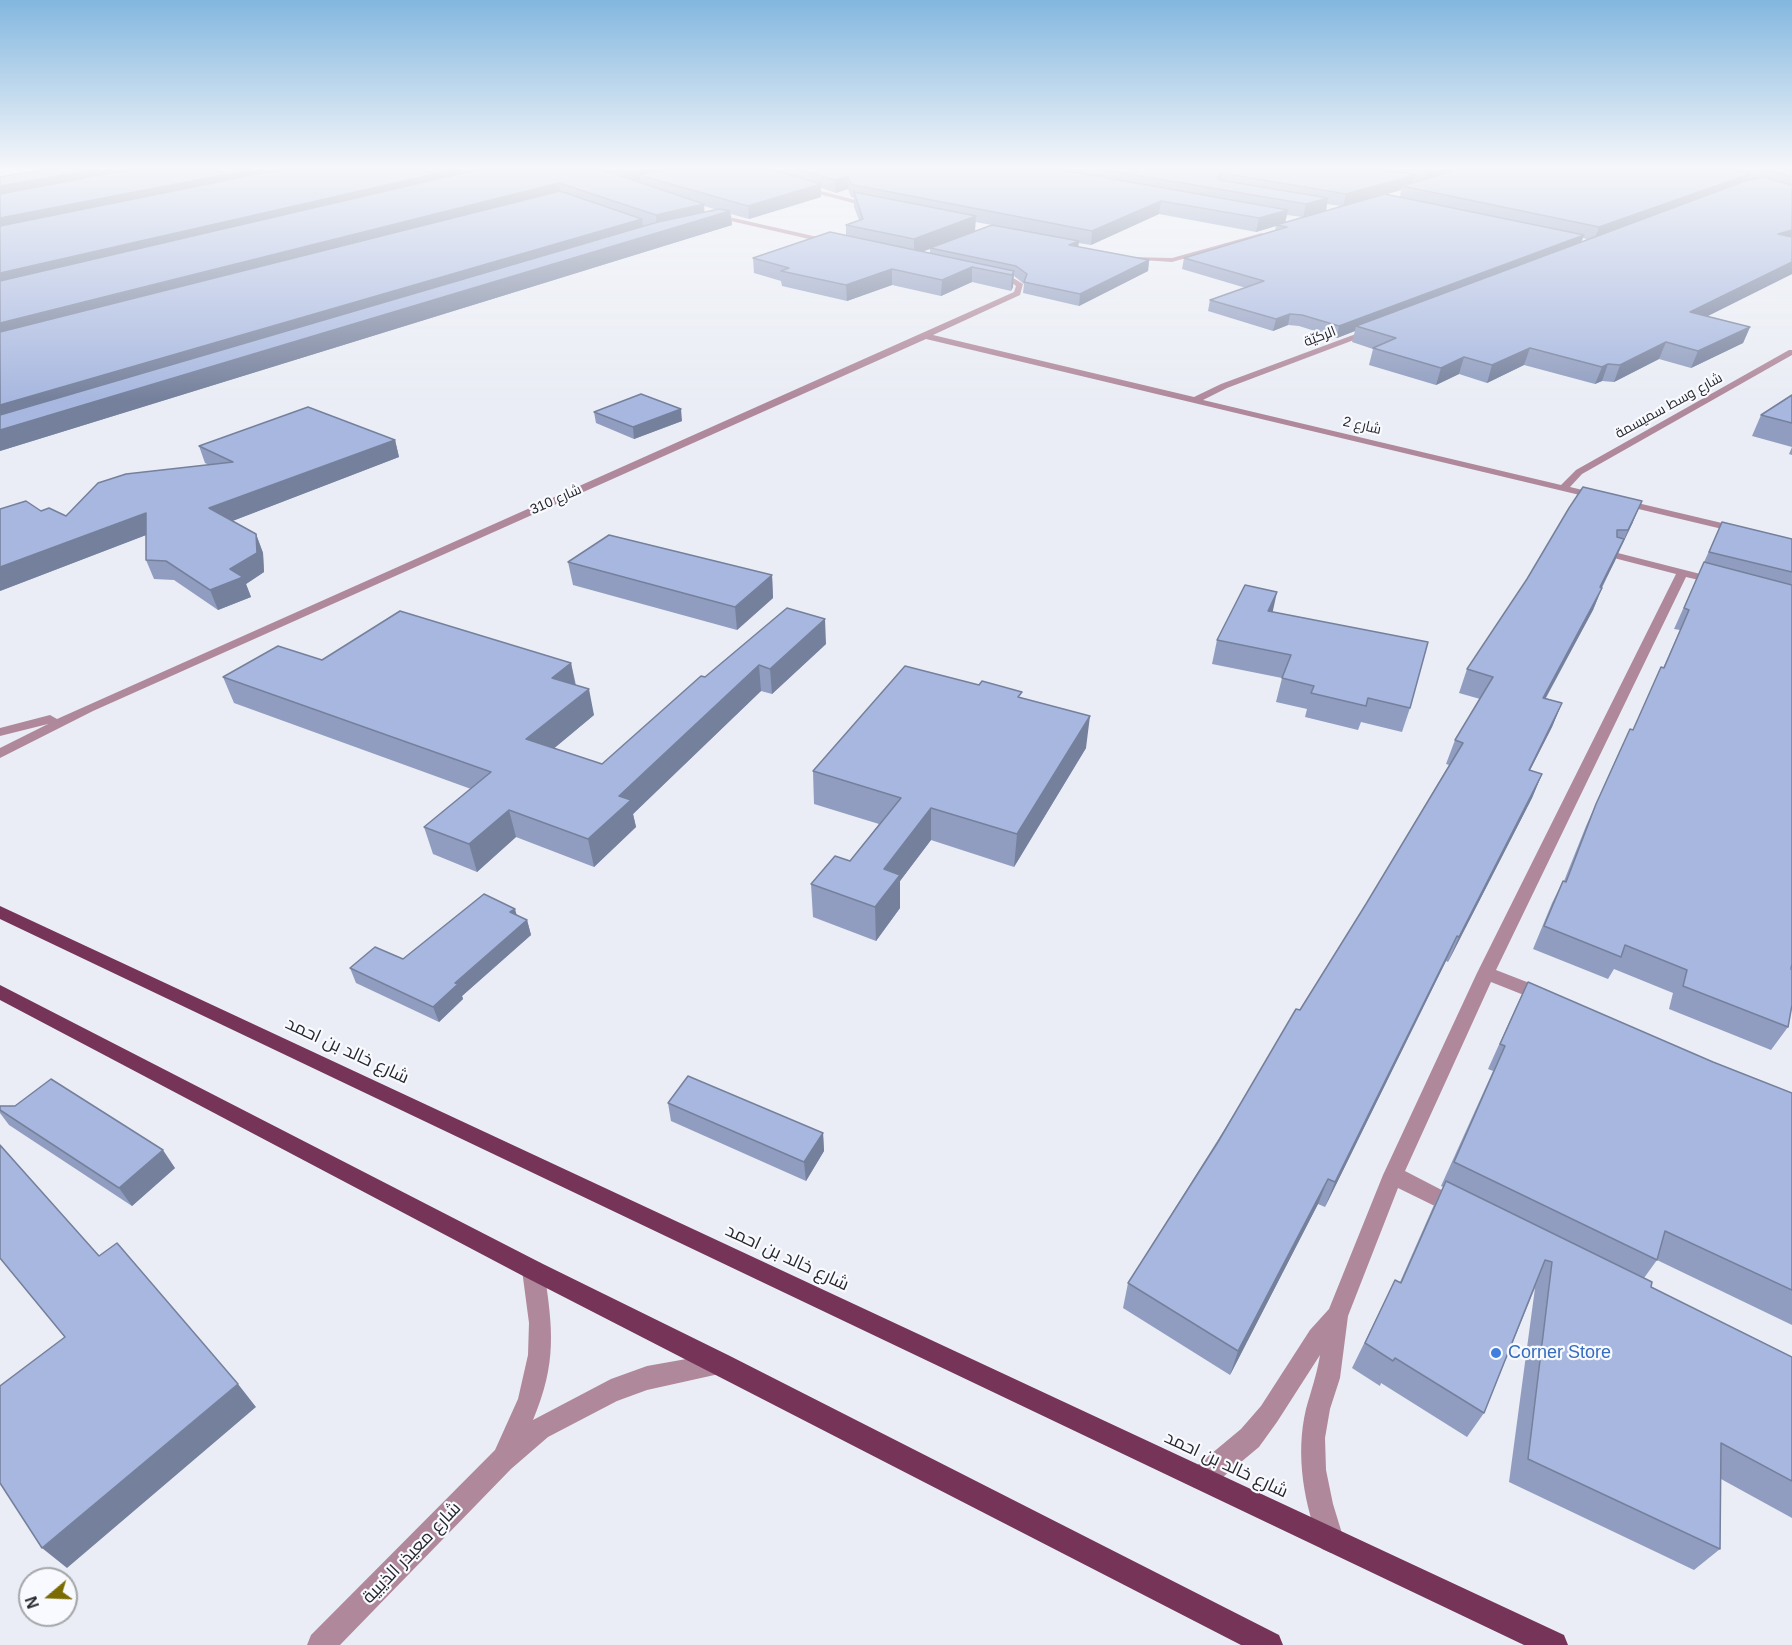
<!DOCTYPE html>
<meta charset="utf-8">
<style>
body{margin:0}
#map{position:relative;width:1792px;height:1645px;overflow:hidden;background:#eaedf5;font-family:Helvetica,sans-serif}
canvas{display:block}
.north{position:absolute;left:18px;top:1567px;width:60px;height:60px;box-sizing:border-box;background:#f8faff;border:2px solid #a4a6aa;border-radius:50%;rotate:251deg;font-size:16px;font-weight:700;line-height:24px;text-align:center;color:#26272a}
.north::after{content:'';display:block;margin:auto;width:21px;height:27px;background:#7b6b03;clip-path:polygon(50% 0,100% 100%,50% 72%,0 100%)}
</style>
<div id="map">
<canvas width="1792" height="1645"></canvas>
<div class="north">N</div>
</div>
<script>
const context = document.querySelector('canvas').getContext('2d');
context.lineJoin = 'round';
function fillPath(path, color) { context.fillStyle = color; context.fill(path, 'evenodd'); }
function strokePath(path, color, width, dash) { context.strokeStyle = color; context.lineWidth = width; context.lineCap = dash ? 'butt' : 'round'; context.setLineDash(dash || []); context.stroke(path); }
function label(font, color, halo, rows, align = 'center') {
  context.font = font + ' Helvetica,Cairo,sans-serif'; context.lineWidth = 4.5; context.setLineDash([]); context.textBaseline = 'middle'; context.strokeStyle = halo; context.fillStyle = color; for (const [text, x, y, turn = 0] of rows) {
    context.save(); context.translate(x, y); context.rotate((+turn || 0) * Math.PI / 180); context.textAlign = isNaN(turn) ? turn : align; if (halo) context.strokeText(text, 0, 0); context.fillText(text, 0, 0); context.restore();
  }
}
const minor = new Path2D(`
 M802,186l72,19 1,1 -3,2 -72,-19z
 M711,213l120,27 3,2 -3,2 -122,-28z
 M1262,233l2,3 -92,26 -44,-3 3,-2 41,1z
 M996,274l19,5 8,5 -3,11 -87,40 261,62 27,-13 151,-56 3,4 -148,56 -24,12 358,85 15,-15 213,-120h3v5l-210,119 -12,13 173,41v4l-4,1 -813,-194 -833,372 -93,47v-10l48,-24 -48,12v-8l50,-13 7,4 957,-427 2,-6 -5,-4 -17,-5z
 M1614,552l106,27 2,2 -6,3 -30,-7 -190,393 54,21 3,5 -3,5 -6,2 -53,-21 -86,189 56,29 3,6 -3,6 -7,3 -7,-3 -49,-24 -50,128 -8,62 -10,31 -5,29 1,32 7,34 11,36 -4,9 -9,4 -9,-4c-18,-43 -27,-94 -16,-140 5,-18 11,-35 14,-54l-43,67 -18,25 -48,40 -9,3 -9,-3 -3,-9 3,-9 48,-40 20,-23 49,-76 19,-21 54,-134 94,-202 199,-399 -66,-17v-4z
 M533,1260l8,3 3,7c9,59 13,93 -11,150l78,-41 36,-13 73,-13 8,3 3,8 -3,8 -81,18 -30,11 -69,36 -37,32 -171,176h-33l4,-10 184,-185 23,-51 10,-44 1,-32 -7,-53 3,-7z`);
const major = new Path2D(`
 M0,906l1564,729 4,10h-44l-1524,-726z
 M0,985l541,278 189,93 549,279 4,10h-42l-716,-368 -525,-277z`);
const wall = new Path2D(`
 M46,169h1746v105l-85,42 43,11 -7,16 -52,25 -32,-9 -45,23 -12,-1 -7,3 -71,-19 -37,18 -28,-9 -23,11 -67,-20 4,-16 -21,-7 3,-11 -18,7 -38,-12 -11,-1 -15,6 -65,-20 2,-11 36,-12 -64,-19 2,-11 91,-28 1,-4 -20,6 -97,-18 -68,31 -13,-2v4l71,13 -1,11 -69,35 -56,-13 1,-9 -10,-8 -1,11 -2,4 -39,-9 -31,14 -49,-11 -45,16 -65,-15 -1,-5 -27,-8 -1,-15 93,-23v-10l13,-5 -5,-13v-9l-3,-1 -3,-8 -12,4 -15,-5v9l-72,22 -18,-5 1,11 -732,226v-274zM1401,190l-1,7 -13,-3zM1327,204l14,2 -15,5zM704,206l10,3 1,1 -11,2zM1287,215l15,2 -17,5zM975,222l17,3 -17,6zM1583,238l6,2 -8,2zM930,249v4l-8,-2z
 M1792,395v60l-3,-1 3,-7 -40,-11 9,-21z
 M594,412l88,9 -48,18 -38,-16z
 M395,440l4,17 -167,64 24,13 7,19 1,19 -18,12 5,13 -33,13 -44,-30 -20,-1 -8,-19v-25l-146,56 41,-80 25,5 143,-51 -4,-2 -6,-17z
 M1633,522l-31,66 -9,22 -47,88 16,5 -10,24 -22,43 12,4 -10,24 -84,164 -2,-1 -121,246 -7,-3 -88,171 -107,-67 5,-25 238,-379 83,-139 -3,-1 9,-24 25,-41 -21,-6 8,-24 60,-90z
 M1722,522l70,17v425l-1,5 -3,58 -17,23 -102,-41 4,-16 -59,-24 -6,10 -75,-30 19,-46 11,-22h1l22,-55 34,-76 13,-20 28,-63 2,1 17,-38 -6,-1z
 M568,562l204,13 1,23 -36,32 -164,-45z
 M1273,612l137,96 -8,24 -41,-10 -3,8 -53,-13 2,-8 -31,-7 6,-24 -70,-14 5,-24z
 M826,644l-54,50 -11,-3 -128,123 3,13 -42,40 -78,-30 -39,35 -44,-18 -9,-27 47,-38 -237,-86 -11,-26 99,-17 249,3 5,22 18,30 -40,33 48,16 103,-87z
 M1021,698l65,50 -72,119 -83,-27 -31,41v27l-24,33 -63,-24 -2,-33 39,-23 29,-37 -65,-20 -1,-33z
 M517,915l10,5 4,15 -69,61 1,3 -24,23 -83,-39 -6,-15 53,-9z
 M1528,982l185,80 79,31v232l-135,-65 -13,18 7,9 141,70v161l-71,-39 -1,70 -26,21 -185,-88 26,-194 -51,125 -17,24 -86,-54 -1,3 -28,-18 43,-88 5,2 33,-75 10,-20 -2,-1 52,-115 -5,-2 28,-62z
 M668,1103l155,30 1,18 -18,30 -135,-60z
 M0,1106l175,62 -43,38 -123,-81 -9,-12z`);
const shadedWall = new Path2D(`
 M97,169h76l-173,31v-14z
 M254,169h66l-320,64v-15z
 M457,169h55l-512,121v-17z
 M629,169h62l-52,6 1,5 -14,3 -1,-13z
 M1431,169h41l-47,14 3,-13z
 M1222,173l-2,13 -5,4 2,-13z
 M1750,174l-5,12 -151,55 5,-14z
 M1415,175l-3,13 -10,-2 -1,4 -58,17 3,-13z
 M848,176v13l-12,4 -1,-13z
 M559,183l2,13 -561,146v-19z
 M821,184v13l-72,22 -1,-13z
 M1328,198l-2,13 -23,7 3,-14z
 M1161,201l-2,13 -68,31 1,-14z
 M704,204l1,14 -48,11 -1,-14z
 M1288,210l-3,13 -9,2v1l-20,6 3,-14z
 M730,211l2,14 -732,226v-21z
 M976,216l-1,16 -61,23v-16z
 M642,219l2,14 -644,193v-21z
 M1792,230v12l-14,-8z
 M1584,235l-4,11 -224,80 -1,5 -18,7 2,-12z
 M1079,241l-1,10 -9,-6z
 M1149,260l-1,11 -69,35 1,-12z
 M1792,262v12l-108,54 6,-16z
 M972,267v15l-31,14 1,-16z
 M892,269v16l-45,16 -1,-16z
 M1014,271l-1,16 -2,4 1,-16z
 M1290,314l-2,11 -15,6 3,-12z
 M1750,327l-7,16 -52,25 7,-17z
 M1666,342l-7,17 -45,23 6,-17z
 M1530,348l-6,17 -37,18 5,-18z
 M1464,357l-5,17 -23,11 5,-17z
 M1608,364l-6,17 -7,3 7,-17z
 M681,409l1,12 -48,18 -1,-12z
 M395,440l4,17 -182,70 -8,-19z
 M1642,501l-9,21 -14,29 9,-21z
 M146,513l8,19 -154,59v-24z
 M256,534l7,19 1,19 -18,12 5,13 -33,13 -8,-20 20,-21z
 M1624,539l-9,22 -22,43 9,-16 -9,22 -60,111 10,-23 57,-111z
 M772,575l1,23 -36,32 -2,-23z
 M1277,592l-5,23 -4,-4z
 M825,619l1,25 -54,50 -2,-25z
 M571,663l5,26 -24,-11z
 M759,665l2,26 -128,123 3,13 -42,40 -6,-28 31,-43z
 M589,689l5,26 -61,51 -7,-27z
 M1562,703l-10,24 -34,67 11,-24z
 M1090,716l-4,32 -72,119 3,-33z
 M1542,774l-10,24 -84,164 11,-25z
 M931,808v32l-31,41v27l-24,33 -1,-34 9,-38z
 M509,810l7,27 -39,35 -8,-28z
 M515,909l4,14 -9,-11z
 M527,920l4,15 -69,61 1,3 -24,23 -6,-15 22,-24z
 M1457,936l-11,25 -121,246 10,-25z
 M823,1133l1,18 -18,30 -2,-19z
 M163,1150l12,18 -43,38 -13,-18z
 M1328,1179l-10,25 -88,171 8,-24z
 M238,1384l18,23 -189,161 -25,-20z`);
const building = new Path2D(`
 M46,169h51l-97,17v-9z
 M132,169h122l-254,49v-24z
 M282,169h175l-457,104v-47z
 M480,169h120l104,35 -48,11 -97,-32 -559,140v-42z
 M666,169h104l51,15 -73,22 -109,-31z
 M797,169h260l231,41 -29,8 -98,-17 -69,30 -238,-46 -3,-1 -3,-8 -13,4z
 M1100,169h280l35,6 -69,19 -124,-21 -5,4 2,3 109,18 -22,6z
 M1459,169h277l14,5 -151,53 -197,-41z
 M1765,169h27v8z
 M1763,177l29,8v45l-14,4 14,3v25l-102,50 60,15 -52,24 -32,-9 -46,23 -12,-1 -6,3 -72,-19 -38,17 -28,-8 -23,11 -68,-20 23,-10 -40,-12 389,-145z
 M560,191l82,28 -642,186v-73z
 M854,192l122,24 -62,23 -68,-14 17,-6z
 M1385,194l199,41 -245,91 -37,-11 -12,-1 -14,5 -66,-19 54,-19 -80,-23 103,-31 -11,-2z
 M719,209l11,2 -730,219v-15l658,-193z
 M992,225l87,16 -10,4 80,15 -69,34 -56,-12 3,-8 -11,-8 -86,-18z
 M830,232l184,39 -2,4 -40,-8 -30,13 -50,-11 -46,16 -65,-14 8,-3 -36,-10z
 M641,394l40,15 -48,18 -39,-15z
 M1792,395v28l-31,-8z
 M308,407l87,33 -186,68 47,26 1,19 -27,16 13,8 -33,13 -44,-29 -20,-1v-47l-146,54v-58l26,-8 15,10 8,-3 17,8 32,-33 28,-9 107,-12 -34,-16z
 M1583,487l59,14 -14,29h-11v7l7,2 -24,48 2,1 -59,110 19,5 -33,67 13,4 -83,163 -2,-1 -122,246 -7,-3 -90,172 -110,-68 90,-141 78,-133 4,1 66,-106 97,-161 -8,-3 38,-63 -26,-8 60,-90 42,-71z
 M1722,522l70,17v33l-83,-20z
 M609,535l163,40 -37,32 -167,-45z
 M1704,562l88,23v379l-1,5 1,1v35l-4,22 -105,-41 4,-16 -62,-25 -4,12 -77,-31 19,-45 3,1 30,-78 34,-75 3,1 28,-63 3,1 25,-58 -5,-2z
 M1245,585l32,7 -9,19 160,31 -18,66 -42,-10 -2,8 -55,-13 3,-7 -32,-8 9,-23 -74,-15z
 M787,608l38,11 -55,50 -11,-4 -140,131 12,4 -43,39 -79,-29 -40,34 -45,-17 67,-55 -268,-95 55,-31 44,14 78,-49 171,52 -19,15 37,11 -63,50 76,25 99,-88 4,1z
 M905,666l74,19 3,-4 40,11 -4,5 72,19 -73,118 -86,-26 -47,61 16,6 -25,32 -64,-23 24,-28 15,5 51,-63 -88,-27z
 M484,894l31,15 -5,3 17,8 -72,63 3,1 -25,23 -83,-39 25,-21 28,12z
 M1528,982l185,80 79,31v197l-127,-59 -8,29 -203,-98 51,-116 -5,-2z
 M688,1076l135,57 -19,29 -136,-59z
 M51,1079l112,71 -44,38 -119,-78v-4h15z
 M0,1145l99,111 18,-13 121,141 -196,164 -42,-65v-97l65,-49 -65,-79z
 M1446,1181l206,101 -1,5 141,70v124l-71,-38 -1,106 -192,-90 24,-197 -7,-2 -61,153 -89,-55 -2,3 -28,-18 30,-63 6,3z`);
const markers = [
 [1496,1353,6,"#3f7fe0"]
];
const farStreetnames = [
 ["الركيّة",1320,337,-21],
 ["شارع وسط سميسمة",1669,406,-29],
 ["شارع 2",1362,426,13],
 ["شارع 310",556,500,-24]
];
const nearStreetnames = [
 ["شارع خالد بن احمد",347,1051,25],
 ["شارع خالد بن احمد",787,1258,25],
 ["شارع خالد بن احمد",1226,1465,25],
 ["شارع معيذر الذيبية",412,1553,-46]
];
const nearShopnames = [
 ["Corner Store",1508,1353]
];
fillPath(minor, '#af889b');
fillPath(major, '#763458');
fillPath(wall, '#909dc0');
fillPath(shadedWall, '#75809c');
fillPath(building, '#a7b7df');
strokePath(building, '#75809c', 1.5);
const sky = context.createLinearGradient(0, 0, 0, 400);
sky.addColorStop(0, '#83b7df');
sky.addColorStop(0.42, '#f6f7fa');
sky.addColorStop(1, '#f6f7fa00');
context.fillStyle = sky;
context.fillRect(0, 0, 1792, 400);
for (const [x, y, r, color] of markers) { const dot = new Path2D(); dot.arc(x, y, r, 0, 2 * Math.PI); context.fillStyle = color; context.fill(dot); strokePath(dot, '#f8faff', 2); }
label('14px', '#26272a', '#f8faff', farStreetnames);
label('18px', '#26272a', '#f8faff', nearStreetnames);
label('18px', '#366cbe', '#f8faff', nearShopnames, 'left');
</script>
